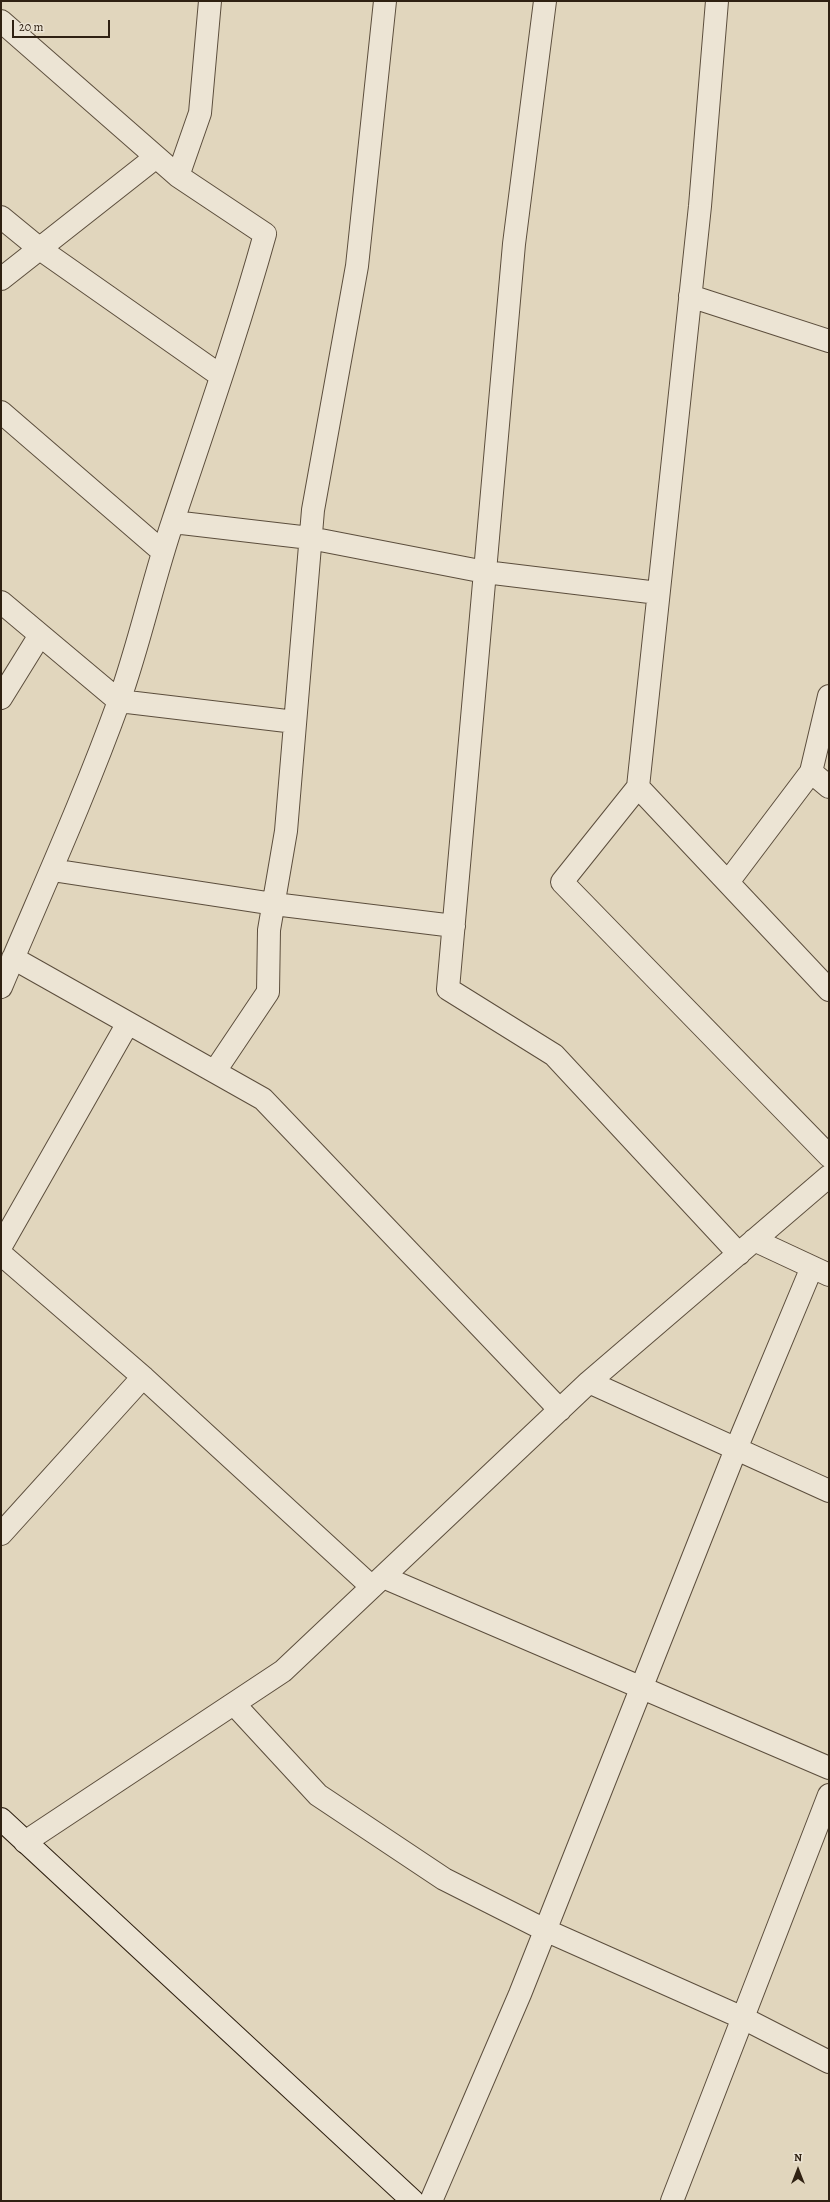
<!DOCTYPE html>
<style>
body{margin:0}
#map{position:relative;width:830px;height:2202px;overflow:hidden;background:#e1d6bd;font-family:Alegreya,serif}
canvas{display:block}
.frame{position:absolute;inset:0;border:2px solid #2f2112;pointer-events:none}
.north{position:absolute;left:778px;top:2150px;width:40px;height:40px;-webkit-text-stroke:3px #ece4d4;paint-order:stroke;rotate:0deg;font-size:11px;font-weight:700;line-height:16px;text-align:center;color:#2f2112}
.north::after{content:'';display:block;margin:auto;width:14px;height:18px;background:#2f2112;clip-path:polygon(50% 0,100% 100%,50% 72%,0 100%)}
.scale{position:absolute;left:12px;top:20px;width:98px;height:18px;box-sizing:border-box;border:2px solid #2f2112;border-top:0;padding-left:5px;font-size:12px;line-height:14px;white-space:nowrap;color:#2f2112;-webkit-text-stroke:3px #ece4d4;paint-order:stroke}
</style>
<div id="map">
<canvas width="830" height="2202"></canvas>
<div class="frame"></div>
<div class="north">N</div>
<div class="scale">20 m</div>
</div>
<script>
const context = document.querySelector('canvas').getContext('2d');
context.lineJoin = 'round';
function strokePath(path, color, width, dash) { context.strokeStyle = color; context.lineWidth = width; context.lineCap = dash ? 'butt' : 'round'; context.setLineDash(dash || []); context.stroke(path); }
const street = new Path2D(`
 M545,1l-31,243 -66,745 106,66 185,199
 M717,1l-17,205 -62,581 191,203
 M1,21l177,155 87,58c-27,97 -60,191 -92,287 -20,59 -33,121 -54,180 -35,97 -78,191 -118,286
 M178,176l22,-63 10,-112
 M1,217l39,32 181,127
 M1,279l155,-122
 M690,296l139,45
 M1,412l162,140
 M173,522l137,16 175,34 173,21
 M1,602l118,99 176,21
 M1,698l39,-63
 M811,772l18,15
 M638,787l-76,95 267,274
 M52,870l222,34 180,22
 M728,882l83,-110 18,-76
 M13,958l250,141 297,311
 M215,1071l53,-79 1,-62 17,-99 27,-321 44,-244 28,-265
 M754,1240l75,35
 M1,1246l127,-223
 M1,1254l142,123 229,210
 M589,1382l240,109
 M1,1534l142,-157
 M383,1577l446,191
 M234,1704l84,91 126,84 101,51 198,88 86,44
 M25,1842l258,-171 306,-289 240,-206
 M431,2201l89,-207 216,-545 76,-182
 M672,2201l157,-406`);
const secondary = new Path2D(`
 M1,1819l412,382`);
strokePath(street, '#5c4e3d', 24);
strokePath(secondary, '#2f2112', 24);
strokePath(street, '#ece4d4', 22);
strokePath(secondary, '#ece4d4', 22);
</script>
